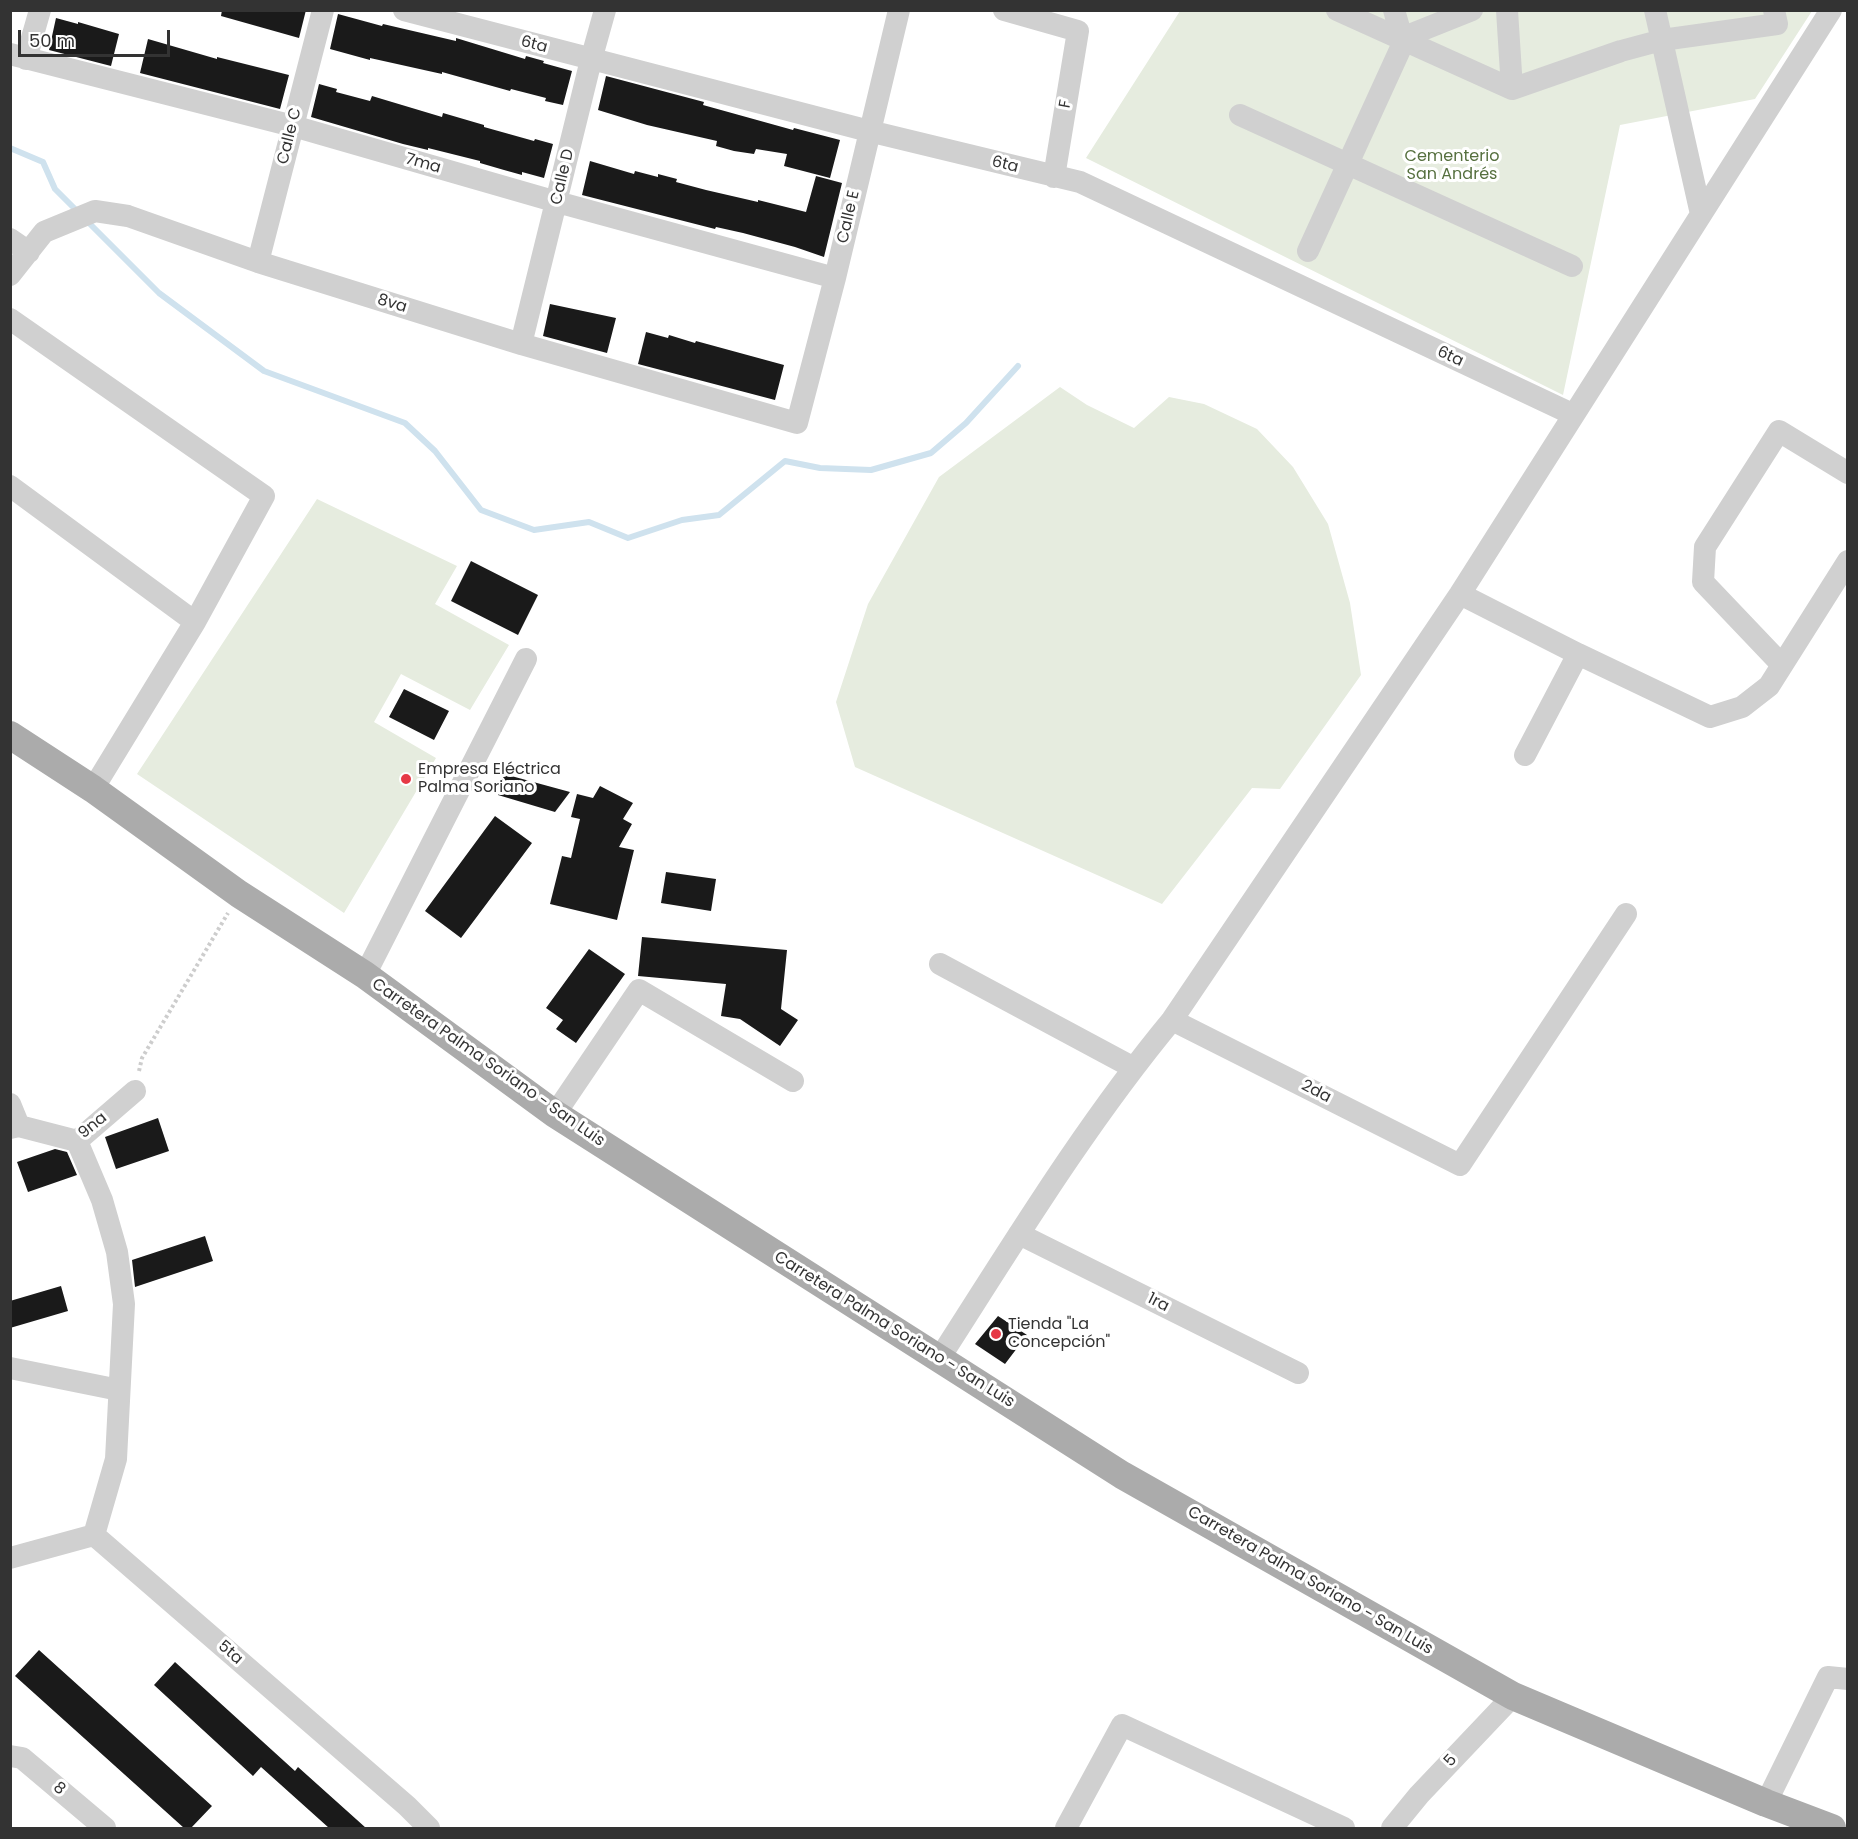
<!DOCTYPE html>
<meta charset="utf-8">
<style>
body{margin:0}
#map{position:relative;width:1858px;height:1839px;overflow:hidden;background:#fff;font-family:Poppins,sans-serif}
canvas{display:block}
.frame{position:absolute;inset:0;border:12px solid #333;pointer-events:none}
.scale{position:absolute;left:18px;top:30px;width:152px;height:27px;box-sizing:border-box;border:3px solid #333;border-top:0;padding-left:8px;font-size:18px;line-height:21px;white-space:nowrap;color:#333;-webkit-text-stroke:4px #fff;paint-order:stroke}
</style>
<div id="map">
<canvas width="1858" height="1839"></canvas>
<div class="frame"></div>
<div class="scale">50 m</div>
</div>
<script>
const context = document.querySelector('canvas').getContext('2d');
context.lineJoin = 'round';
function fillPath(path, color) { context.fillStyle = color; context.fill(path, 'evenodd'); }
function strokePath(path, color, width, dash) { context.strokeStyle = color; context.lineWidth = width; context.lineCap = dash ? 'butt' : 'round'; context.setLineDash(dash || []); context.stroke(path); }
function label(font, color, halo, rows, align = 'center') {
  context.font = font + ' Poppins,sans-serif'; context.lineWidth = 6; context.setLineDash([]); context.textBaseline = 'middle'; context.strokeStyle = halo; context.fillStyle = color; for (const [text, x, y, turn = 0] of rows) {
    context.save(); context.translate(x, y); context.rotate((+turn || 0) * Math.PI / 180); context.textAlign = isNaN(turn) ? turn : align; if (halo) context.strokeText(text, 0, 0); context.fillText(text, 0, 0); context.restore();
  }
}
const green = new Path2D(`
 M1180,11h632l-57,88 -135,26 -57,270 -477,-237z
 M1060,387l27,18 47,23 35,-31 35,7 53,25 36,38 35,57 22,79 11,72 -81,114 -28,-1 -90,116 -307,-137 -19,-65 32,-98 71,-127z
 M317,499l140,67 -22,38 74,41 -39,65 -69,-36 -27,48 62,36 -92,155 -207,-139z`);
const stream = new Path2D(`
 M10,148l33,14 12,27 20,20
 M87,221l72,72 105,78 141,52 30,28 46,59 53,20 55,-8 39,16 54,-18 37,-5 66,-54 35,7 51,2 60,-17 35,-30 52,-57`);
const building = new Path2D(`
 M222,10h84l-7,28 -78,-22z
 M338,14l44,12 1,-2 73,17v-3l69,21 1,-3 18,5 -1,2 29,8 -9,34 -18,-4 1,-3 -35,-9 -1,2 -68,-19v2l-72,-16v2l-40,-11z
 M56,18l22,6v-2l41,12 -8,32 -62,-16z
 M148,39l69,20v-2l72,18 -9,34 -140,-36z
 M606,76l98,26 -1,3 90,25 1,-2 46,12 -10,38 -46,-12 3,-12 -31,-5 -2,5 -20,-3 -18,-5 1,-5 -70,-16 -49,-15z
 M319,84l18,5 -1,3 34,9 2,-5 70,21 1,-4 41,12v2l50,14 1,-2 18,5 -9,34 -22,-6v3l-18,-5 -24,-7v-2l-52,-13v2l-25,-6 -92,-27z
 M590,161l44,13 1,-3 23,6v-3l19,5 -1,3 30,8 52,12v-2l48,12 10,-36 26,7 -18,74 -29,-10 -52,-14 -27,-6 -1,2 -133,-34z
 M550,304l66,14 -9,35 -64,-17z
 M646,332l22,6 1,-3 26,8 1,-2 88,24 -9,35 -137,-36z
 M471,561l67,34 -20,40 -67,-34z
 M404,689l45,22 -15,29 -45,-23z
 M504,774l66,18 -15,20 -57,-17z
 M600,786l33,17 -10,16 9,5 -13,23 15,3 -17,70 -67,-16 12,-48 9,2 9,-39 -9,-2 6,-23 16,4z
 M495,816l37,27 -71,95 -36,-27z
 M666,872l50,7 -5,32 -50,-8z
 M642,937l145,13 -6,59 17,11 -18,26 -40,-27 -19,-3 5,-32 -88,-8z
 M589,949l36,25 -49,69 -20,-14 7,-9 -17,-12z
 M158,1118l11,33 -53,18 -11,-32z
 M55,1149l12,3 10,23 -49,17 -11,-30z
 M205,1236l8,25 -78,26 -3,-27z
 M61,1286l7,25 -58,17v-27z
 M998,1316l29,19 -22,29 -30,-20z
 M39,1650l173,156 -21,22h-7l-169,-152z
 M175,1662l120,109 3,-4 68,61h-37l-68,-61 -8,9 -99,-91z`);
const path = new Path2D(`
 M139,1071l3,-13 86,-145`);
const minor = new Path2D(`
 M404,10l465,121 211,51 492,232
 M1004,10l74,21 -24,146
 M1337,10l175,79 109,-38 41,-11 115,-16 -3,-14
 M1394,10l8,28 70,-28
 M1507,10l5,79
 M1655,10l46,204
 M10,54l283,72 264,76 278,76
 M26,59l14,-49
 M1240,115l332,151
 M10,239l19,13
 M1308,251l96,-210
 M258,262l65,-252
 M10,275l34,-43 51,-21 33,5 130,46 263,82 276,79 38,-145 64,-268
 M10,319l254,177 -69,126 -102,167
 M521,344l70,-284 14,-50
 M10,486l185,136
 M1460,594l118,60 132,63 32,-10 27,-21 79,-125
 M1782,665l-79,-83 2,-35 74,-116 69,42
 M1525,755l53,-101
 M940,964l192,103
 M365,975l161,-316
 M1172,1020l288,145 166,-251
 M10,1104l9,22
 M555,1114l84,-124 154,91
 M10,1128l9,-2 58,15 58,-50
 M77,1141l25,59 15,52 7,52 -8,155 -22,76
 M1019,1234l279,139
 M939,1359c74,-115 146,-234 233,-339l288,-426 371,-584
 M10,1368l109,22
 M10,1558l84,-23 313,271 22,22
 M10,1756l12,2 83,70
 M1766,1803l62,-126 20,2
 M1066,1828l56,-103 222,103
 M1392,1828l27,-33 94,-99`);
const major = new Path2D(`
 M10,735l83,54 146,105 126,81 190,139 567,361 391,221 253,107 66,25`);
const markers = [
 [406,779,6,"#e63946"],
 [996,1334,6,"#e63946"]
];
const streetNames = [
 ["6ta",534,45,15],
 ["F",1066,104,-80],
 ["Calle C",290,136,-76],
 ["7ma",423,164,16],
 ["6ta",1005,165,14],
 ["Calle D",563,177,-77],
 ["Calle E",849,217,-77],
 ["8va",392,304,17],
 ["6ta",1450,357,25],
 ["Carretera Palma Soriano - San Luis",488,1063,35],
 ["2da",1316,1092,27],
 ["9na",93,1126,-39],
 ["1ra",1158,1303,27],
 ["Carretera Palma Soriano - San Luis",894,1330,32],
 ["Carretera Palma Soriano - San Luis",1310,1581,30],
 ["5ta",230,1653,41],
 ["5",1451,1761,-47],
 ["8",59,1789,40]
];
const parkNames = [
 ["Cementerio",1452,157],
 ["San Andrés",1452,175]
];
const poiNames = [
 ["Empresa Eléctrica",418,770],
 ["Palma Soriano",418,788],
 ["Tienda \"La",1008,1325],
 ["Concepción\"",1008,1343]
];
fillPath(green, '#e6ecdf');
strokePath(stream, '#cfe2ee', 6);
fillPath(building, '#1a1a1a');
strokePath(path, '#cdcdcd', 4, [3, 3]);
strokePath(minor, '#d0d0d0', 22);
strokePath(major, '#ababab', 28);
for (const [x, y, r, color] of markers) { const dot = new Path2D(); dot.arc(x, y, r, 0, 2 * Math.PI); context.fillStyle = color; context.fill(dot); strokePath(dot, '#fff', 2); }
label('16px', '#333', '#fff', streetNames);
label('16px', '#56703f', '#fff', parkNames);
label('16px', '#333', '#fff', poiNames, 'left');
</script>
